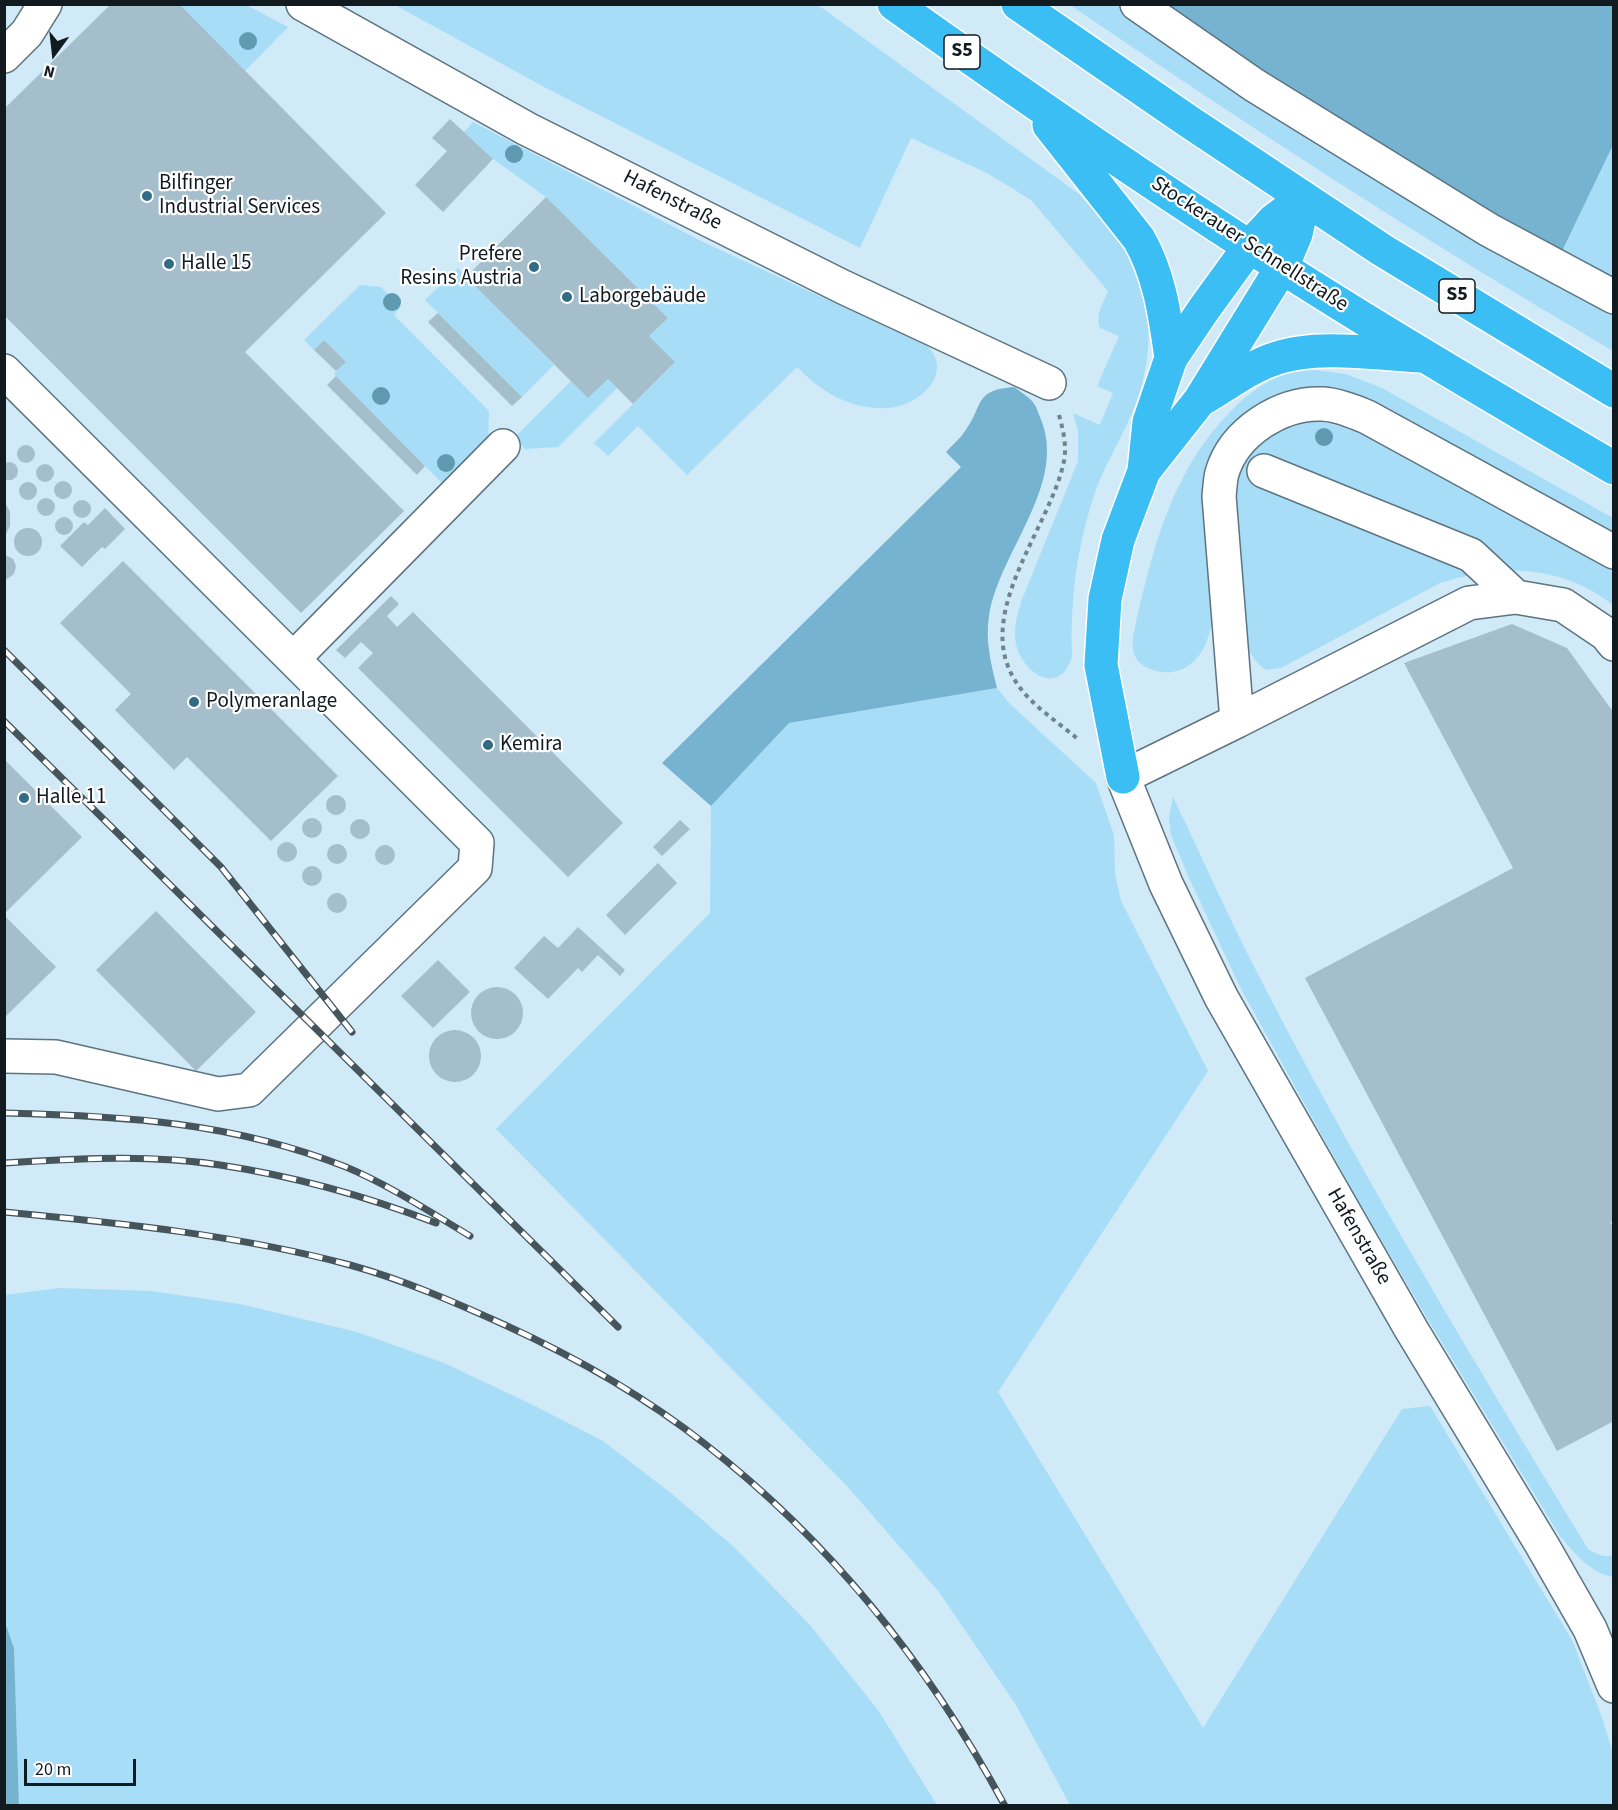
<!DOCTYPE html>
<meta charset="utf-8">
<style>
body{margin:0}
#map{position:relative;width:1618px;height:1810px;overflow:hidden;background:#d0eaf8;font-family:"Source Sans 3",sans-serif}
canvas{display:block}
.frame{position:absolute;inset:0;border:6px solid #101a1f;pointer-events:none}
.north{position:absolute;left:24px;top:24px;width:60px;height:60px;-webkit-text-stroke:4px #fff;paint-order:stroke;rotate:195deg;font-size:16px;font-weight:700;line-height:24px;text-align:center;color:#101a1f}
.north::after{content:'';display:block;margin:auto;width:21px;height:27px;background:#101a1f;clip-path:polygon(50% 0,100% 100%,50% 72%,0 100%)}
.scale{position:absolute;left:24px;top:1759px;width:112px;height:27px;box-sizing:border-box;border:3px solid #101a1f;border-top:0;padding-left:8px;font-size:18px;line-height:21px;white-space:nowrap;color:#101a1f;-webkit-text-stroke:4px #fff;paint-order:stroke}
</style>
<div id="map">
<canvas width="1618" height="1810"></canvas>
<div class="frame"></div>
<div class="north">N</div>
<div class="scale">20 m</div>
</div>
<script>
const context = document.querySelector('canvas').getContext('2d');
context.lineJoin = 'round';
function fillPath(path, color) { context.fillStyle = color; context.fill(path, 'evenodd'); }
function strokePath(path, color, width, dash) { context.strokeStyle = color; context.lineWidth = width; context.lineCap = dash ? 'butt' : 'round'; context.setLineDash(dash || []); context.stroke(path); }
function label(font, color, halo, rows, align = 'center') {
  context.font = font + ' "Source Sans 3",sans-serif'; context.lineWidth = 4.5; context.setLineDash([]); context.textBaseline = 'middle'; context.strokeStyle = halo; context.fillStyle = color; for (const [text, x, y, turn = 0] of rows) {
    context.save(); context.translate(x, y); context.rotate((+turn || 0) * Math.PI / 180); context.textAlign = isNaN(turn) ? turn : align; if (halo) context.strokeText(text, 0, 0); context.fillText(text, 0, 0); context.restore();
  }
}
const green = new Path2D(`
 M179,5h67l42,22 -43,44z
 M395,5h423l261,189c18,20 39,40 52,63 24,46 22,104 3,151 -11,28 -28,54 -38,82 -19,54 -26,110 -24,166 -11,41 -49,19 -56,-12 -3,-14 1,-28 5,-42l57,-141v-30l-5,-18 27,12 13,-32 -16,-7 22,-50 -19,-8c-5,-14 3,-24 8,-37l-77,-91 -44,-27 -76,-35 -51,110 -314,-160z
 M1070,5h90l402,245 51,-105v206c-185,-108 -365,-225 -543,-346z
 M473,122l228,119 226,105c25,24 -1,53 -28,60 -13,4 -32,2 -45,-2 -24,-7 -40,-20 -57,-37l-110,108 -49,-49 -30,30 -14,-13 81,-81 -26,-26 19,-18 -122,-121 -53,-38 -29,-27z
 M458,268l96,97 -32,32 -97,-97z
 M360,285l21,2 20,20 -7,8 95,96 -1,29 -45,44 -109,-110 11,-13 -21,-21 -10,10 -10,-10z
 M1315,370l31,4 36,14 231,130v16l-238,-133 -25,-9 -20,-3 -92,36c-6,46 -12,91 -18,137 -3,27 -4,56 -14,81 -10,25 -35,37 -60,24 -13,-7 -14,-17 -13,-31 18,-81 37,-164 98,-225 15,-15 32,-29 52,-36 10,-4 22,-4 32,-5z
 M608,379l9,9 -59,59 -33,2 -11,-11 57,-57 17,17z
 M1302,420l17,1 42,11 252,140v33c-53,-41 -111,-41 -173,-22l-159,85 -15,2c-11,-7 -15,-16 -20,-27l-14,-146 9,-36 27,-27z
 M997,688l13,16 86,79 18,52 1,39 6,27 87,170 -210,321 205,336 199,-319 28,-3 142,234 31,80 10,34v51h-543l-54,-100 -77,-113 -92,-106 -351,-357 214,-216 1,-107 78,-83z
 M1173,797c29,60 56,122 87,181 100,195 214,383 328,571 9,5 15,9 25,6v22c-22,-4 -39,-24 -53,-41l-130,-213 -70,-119 -119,-215 -52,-111 -18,-43 -2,-17z
 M60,1288l91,3 89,13 117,28 87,31 87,41 72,37 68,52 64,55 75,77 68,85 59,95h-918l-5,-157 -10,-29v-324z`);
const forest = new Path2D(`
 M1160,5h453v140l-51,106 -67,-37 -233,-138z
 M1014,387c6,4 13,9 18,14 4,4 6,11 8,16 29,67 -41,134 -51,199 -4,24 2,48 8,72l-208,35 -78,83 -49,-43 299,-296 -15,-15c6,-7 14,-13 19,-21 19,-25 8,-41 49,-44z
 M4,1619l10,29 5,157h-14z`);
const building = new Path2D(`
 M111,4h68l207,209 -141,139 159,159 -103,102 -297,-298v-206z
 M450,119l43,40 -50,53 -28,-27 32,-34 -15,-13z
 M546,197l122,121 -19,18 26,26 -42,42 -25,-25 -20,19 -122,-121z
 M438,313l84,84 -10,9 -84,-84z
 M324,340l22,22 -10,9 -22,-21z
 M336,376l89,90 -8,9 -90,-90z
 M17 454a9 9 0 1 1 18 0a9 9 0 1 1-18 0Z
 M11,462l5,3 2,5 -1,6 -5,4h-5l-3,-1v-16z
 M36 473a9 9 0 1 1 18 0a9 9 0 1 1-18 0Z
 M54 490a9 9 0 1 1 18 0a9 9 0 1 1-18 0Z
 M19 491a9 9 0 1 1 18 0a9 9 0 1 1-18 0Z
 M37 507a9 9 0 1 1 18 0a9 9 0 1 1-18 0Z
 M4,500l6,12v14l-6,12z
 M73 509a9 9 0 1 1 18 0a9 9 0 1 1-18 0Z
 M105,508l20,21 -20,20 -3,-2 -20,20 -22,-21 24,-24 4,3z
 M55 526a9 9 0 1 1 18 0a9 9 0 1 1-18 0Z
 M14 542a14 14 0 1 1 28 0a14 14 0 1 1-28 0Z
 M4,554l9,5 3,7 -2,8 -10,7z
 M123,561l215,215 -67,65 -84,-84 -13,13 -59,-60 16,-16 -71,-71z
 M391,596l8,8 -12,12 10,11 16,-15 210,211 -55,54 -210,-209 15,-15 -12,-11 -16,16 -9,-8z
 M1512,624l55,24 47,65v508l-4,1 4,6v193l-57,30 -252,-473 208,-110 -109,-205z
 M4,759l78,78 -78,77z
 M326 805a10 10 0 1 1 20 0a10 10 0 1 1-20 0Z
 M302 828a10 10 0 1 1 20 0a10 10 0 1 1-20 0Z
 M350 829a10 10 0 1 1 20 0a10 10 0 1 1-20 0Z
 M680,820l10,9 -28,27 -9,-9z
 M277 852a10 10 0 1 1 20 0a10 10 0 1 1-20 0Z
 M327 854a10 10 0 1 1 20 0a10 10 0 1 1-20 0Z
 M375 855a10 10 0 1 1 20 0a10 10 0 1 1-20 0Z
 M658,863l19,20 -52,52 -19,-20z
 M302 876a10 10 0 1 1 20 0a10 10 0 1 1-20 0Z
 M327 903a10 10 0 1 1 20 0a10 10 0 1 1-20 0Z
 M156,911l100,101 -60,59 -100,-101z
 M4,915l52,52 -52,51z
 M578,927l47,43 -5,6 -22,-21 -16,17 -4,-4 -30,31 -34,-31 30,-32 14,12z
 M438,960l32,32 -37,36 -32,-32z
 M471 1013a26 26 0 1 1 52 0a26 26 0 1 1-52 0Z
 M429 1056a26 26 0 1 1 52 0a26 26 0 1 1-52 0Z`);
const path = new Path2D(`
 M1059,415c4,14 8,31 5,46 -13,65 -89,149 -51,216 14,26 44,44 66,63`);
const minor = new Path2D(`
 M303,4l224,125 316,158 206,96
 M1137,4l117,81 235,145 125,67
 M4,56l23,-23 18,-29
 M4,371l289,288 210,-213
 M1264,471l207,84 45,42
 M1614,552l-247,-135c-14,-6 -29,-12 -44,-13 -42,-2 -89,28 -101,69 -2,7 -2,16 -3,23l18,225 -114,56 43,107 55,113 190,332 131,216 48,84 24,57
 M1237,721l232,-118 47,-6 47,8 43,29 8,10
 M4,1056l52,1 162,37 31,-4 226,-222 2,-25 -184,-184`);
const highway = new Path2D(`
 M894,4c117,83 235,165 356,243 119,77 241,149 364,221
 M1018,4l170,117 194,129 232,141
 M1049,125l90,114c21,37 26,77 32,119
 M1204,398c24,-14 47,-32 73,-40 41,-14 101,-4 144,-2
 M1144,471l56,-71 82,-133 14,-33 8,-36
 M1123,777l-22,-112 4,-66 13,-59 26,-69 5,-49 22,-64 33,-49 45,-62 25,-27 30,-22`);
const rail = new Path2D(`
 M4,650l217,217 131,165
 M4,721l614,606
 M4,1113c121,3 228,9 342,54 43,18 84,45 124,69
 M4,1163c72,-4 144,-9 216,2 73,11 146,31 216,58
 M4,1212c116,11 234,23 346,53 54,15 104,37 155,60 70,32 139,71 200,119 125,97 225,223 300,362`);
const trees = [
 [248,41],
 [514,154],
 [392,302],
 [381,396],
 [1324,437],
 [446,463]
];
const markers = [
 [147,196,6,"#326b85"],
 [169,264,6,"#326b85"],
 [534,267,6,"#326b85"],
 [567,297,6,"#326b85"],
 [194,702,6,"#326b85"],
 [488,745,6,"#326b85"],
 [24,798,6,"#326b85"]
];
const shields = [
 [962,52,36],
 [1457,296,36]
];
const shieldNames = [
 ["S5",962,52],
 ["S5",1457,296]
];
const poiNames = [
 ["Bilfinger",159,184],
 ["Industrial Services",159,208],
 ["Prefere",522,255,"right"],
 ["Resins Austria",522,279,"right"],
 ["Halle 15",181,264],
 ["Laborgebäude",579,297],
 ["Polymeranlage",206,702],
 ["Kemira",500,745],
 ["Halle 11",36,798]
];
const streetNames = [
 ["Hafenstraße",672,201,27],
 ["Stockerauer Schnellstraße",1249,245,33],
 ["Hafenstraße",1358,1237,60]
];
fillPath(green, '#a8ddf8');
fillPath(forest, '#75b3d1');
fillPath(building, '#a4becb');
strokePath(minor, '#5d7480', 36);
strokePath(highway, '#fff', 36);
strokePath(path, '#71838d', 4, [4.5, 4.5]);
strokePath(minor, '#fff', 33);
strokePath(highway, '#3bbef3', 33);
strokePath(rail, '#46545c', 7);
strokePath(rail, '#fff', 4.5, [14]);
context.fillStyle = '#5f9ab0';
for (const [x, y] of trees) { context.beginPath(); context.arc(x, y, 9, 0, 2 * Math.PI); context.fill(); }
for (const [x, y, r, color] of markers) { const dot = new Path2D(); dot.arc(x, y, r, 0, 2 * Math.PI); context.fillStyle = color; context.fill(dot); strokePath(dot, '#fff', 2); }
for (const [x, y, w] of shields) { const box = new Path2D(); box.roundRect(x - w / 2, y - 17, w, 34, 4.5); context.fillStyle = '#fff'; context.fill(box); strokePath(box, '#101a1f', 1.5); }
label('bold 20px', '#101a1f', null, shieldNames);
label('21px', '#101a1f', '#fff', poiNames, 'left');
label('21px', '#101a1f', '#fff', streetNames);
</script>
